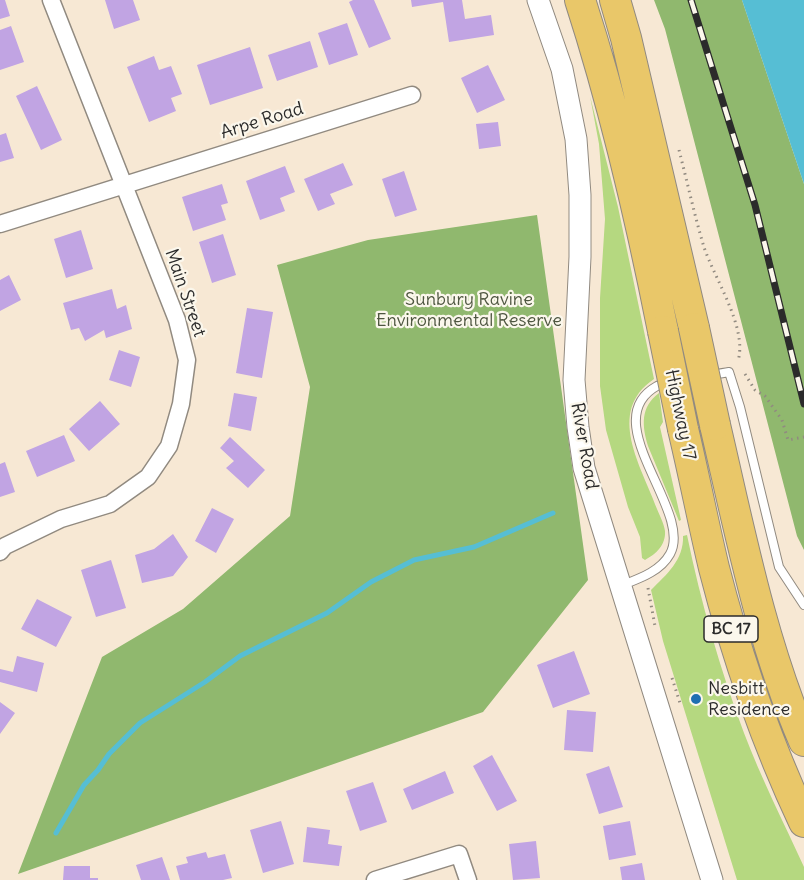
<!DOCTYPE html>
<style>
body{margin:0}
canvas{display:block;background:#f7e8d4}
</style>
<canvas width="804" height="880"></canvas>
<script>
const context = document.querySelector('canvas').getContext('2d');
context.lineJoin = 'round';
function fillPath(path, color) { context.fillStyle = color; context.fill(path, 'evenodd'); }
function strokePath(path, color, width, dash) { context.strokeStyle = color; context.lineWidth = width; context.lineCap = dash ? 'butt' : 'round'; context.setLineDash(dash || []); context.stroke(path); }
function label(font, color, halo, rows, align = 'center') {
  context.font = font + ' Delius,sans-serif'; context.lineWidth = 4.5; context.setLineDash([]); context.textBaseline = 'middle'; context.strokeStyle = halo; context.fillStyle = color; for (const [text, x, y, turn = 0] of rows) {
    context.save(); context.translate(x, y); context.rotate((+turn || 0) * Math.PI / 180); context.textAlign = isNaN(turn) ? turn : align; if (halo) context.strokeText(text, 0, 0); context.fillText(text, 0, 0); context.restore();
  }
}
const green = new Path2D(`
 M590,96l28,111 36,172c-49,33 -12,88 3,130 3,7 7,15 8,22 1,14 -9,23 -20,29l-3,-2 -2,-21 -12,-30 -22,-77 -6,-44v-88l5,-79 -6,-75z
 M659,393l4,29 -3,5 21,93 -2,1 -31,-75c-6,-20 -8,-39 11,-53z
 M687,535c14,68 33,134 57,198 17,45 40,90 60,134v13h-67l-74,-239 -12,-51c15,-15 33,-30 32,-54z`);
const forest = new Path2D(`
 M654,0h88l62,184v366l-7,-14 -132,-507z
 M537,215l51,365 -105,132 -465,162 84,-217 81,-48 107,-93 20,-129 -33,-122 91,-25z`);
const water = new Path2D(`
 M742,0h62v184z`);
const stream = new Path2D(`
 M56,833l28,-48 14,-15 11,-16 31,-31 65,-41 35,-26 87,-43 44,-31 43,-22 60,-13 79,-34`);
const building = new Path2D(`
 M0,0h5l5,16 -10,3z
 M105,0h28l7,20 -26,9z
 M353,0h21l17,39 -22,9 -20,-46z
 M411,0h51l3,19 26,-4 3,20 -45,7 -6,-40 -31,5z
 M347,23l11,32 -29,10 -11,-32z
 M11,26l13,36 -24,8v-40z
 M310,41l8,26 -41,14 -9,-26z
 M250,47l13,41 -53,17 -13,-40z
 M154,56l5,14 12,-4 11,28 -11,4 5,13 -27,11 -22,-55z
 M488,65l17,35 -28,13 -16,-35z
 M37,86l25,54 -21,10 -25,-54z
 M498,122l3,24 -22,3 -3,-25z
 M6,133l8,25 -14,4v-27z
 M343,163l10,22 -23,9 5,10 -17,7 -14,-32z
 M285,166l10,26 -15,6 5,13 -25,9 -14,-39z
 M404,171l13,39 -22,7 -13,-38z
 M222,184l6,19 -7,2 5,15 -33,11 -11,-34z
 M81,230l12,39 -27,9 -12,-39z
 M223,234l13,41 -24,8 -13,-41z
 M9,275l12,25 -21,11v-31z
 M112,289l5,20 9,-4 6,24 -26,9 -2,-8 -19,11 -6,-13 -8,2 -8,-27z
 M247,308l26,4 -11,66 -26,-5z
 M119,350l21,7 -9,30 -22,-7z
 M234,393l23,4 -6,34 -23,-5z
 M100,401l20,23 -31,27 -20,-22z
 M64,435l11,26 -38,16 -11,-26z
 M230,437l35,33 -17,18 -22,-20 8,-7 -14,-13z
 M5,462l10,30 -15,5v-33z
 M212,508l22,11 -18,34 -21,-12z
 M173,534l15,23 -15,19 -31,7 -7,-28 19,-6z
 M111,560l15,48 -30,9 -15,-47z
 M37,599l35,18 -16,30 -35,-18z
 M574,651l16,43 -37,14 -16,-43z
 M17,656l27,7 -7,29 -37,-10v-13l13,3z
 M0,702l15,11 -15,21z
 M567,710l29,2 -3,40 -29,-2z
 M492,755l25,46 -20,10 -24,-45z
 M609,766l14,41 -24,7 -13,-40z
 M445,771l9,22 -42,17 -9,-21z
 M373,782l14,40 -27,9 -14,-40z
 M281,821l13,43 -31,9 -13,-43z
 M630,821l6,34 -27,5 -6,-34z
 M307,827l23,3 -2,14 14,2 -3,20 -36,-4z
 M536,841l4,37 -27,2 -4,-36z
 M206,852l2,6 17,-4 7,24 -9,2h-43l-4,-14 12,-3 -2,-6z
 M162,857l8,23h-29l-5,-15z
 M642,863l3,17h-23l-2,-13z
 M64,866h26v12h8v2h-35z`);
const path = new Path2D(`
 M679,150c8,31 15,63 24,94 10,33 45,83 35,117
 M745,374l10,16 10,6 17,24 6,20 16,-3
 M648,588l7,38
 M672,678l8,25`);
const service = new Path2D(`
 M620,586c18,-7 40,-14 50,-32 24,-43 -76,-133 -13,-168 12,-6 56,-11 72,-14l11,35 39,160 25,38`);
const minor = new Path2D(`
 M0,224l412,-129
 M0,552l5,-6 56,-27 49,-15 38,-27 21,-31 12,-42 6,-44 -10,-40 -126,-320
 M375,880l84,-26 9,26`);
const tertiary = new Path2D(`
 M538,0l24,69 14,70 4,56v62l-6,123 4,47 6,41 128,412`);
const motorway = new Path2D(`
 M580,0c35,108 61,220 83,331
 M615,0l11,38 68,290
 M715,425c25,107 46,216 89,316
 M683,429c11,46 20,93 31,139 22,86 52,173 90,254`);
const rail = new Path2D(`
 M691,0l64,205 49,199`);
const motorwayBridge = new Path2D(`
 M694,328l21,97
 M663,331l20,98`);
const markers = [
 [696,699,6,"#1f6fb2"]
];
const shields = [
 [731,629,54]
];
const shieldNames = [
 ["BC 17",731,629]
];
const streetNames = [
 ["Arpe Road",262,121,-17],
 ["Main Street",185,293,71],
 ["Highway 17",680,415,78],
 ["River Road",584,446,80]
];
const parkNames = [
 ["Sunbury Ravine",469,300],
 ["Environmental Reserve",469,321]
];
const poiNames = [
 ["Nesbitt",708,689],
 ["Residence",708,710]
];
fillPath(green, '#b5d880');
fillPath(forest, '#90b86e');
fillPath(water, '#56bed4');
strokePath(stream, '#56bed4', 5);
fillPath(building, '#c1a4e3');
strokePath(service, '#918a80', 10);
strokePath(minor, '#918a80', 19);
strokePath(tertiary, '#918a80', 23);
strokePath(motorway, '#918a80', 32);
strokePath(path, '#918a80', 3, [1.5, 4.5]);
strokePath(service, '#fff', 8);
strokePath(minor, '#fff', 16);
strokePath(tertiary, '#fff', 21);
strokePath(motorway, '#e9c769', 30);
strokePath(rail, '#2b2b2b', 7);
strokePath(rail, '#fbf7ec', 4.5, [14]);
strokePath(motorwayBridge, '#918a80', 32, []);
strokePath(motorwayBridge, '#e9c769', 30);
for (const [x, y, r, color] of markers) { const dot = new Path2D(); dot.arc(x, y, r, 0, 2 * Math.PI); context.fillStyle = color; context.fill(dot); strokePath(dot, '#fbf7ec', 2); }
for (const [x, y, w] of shields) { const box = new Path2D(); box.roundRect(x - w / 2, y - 13, w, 26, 4.5); context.fillStyle = '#fbf7ec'; context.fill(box); strokePath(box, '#2b2b2b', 1.5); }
label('bold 16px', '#2b2b2b', null, shieldNames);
label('18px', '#2b2b2b', '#fbf7ec', streetNames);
label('18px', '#4e5640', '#fbf7ec', parkNames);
label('18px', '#2b2b2b', '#fbf7ec', poiNames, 'left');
</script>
